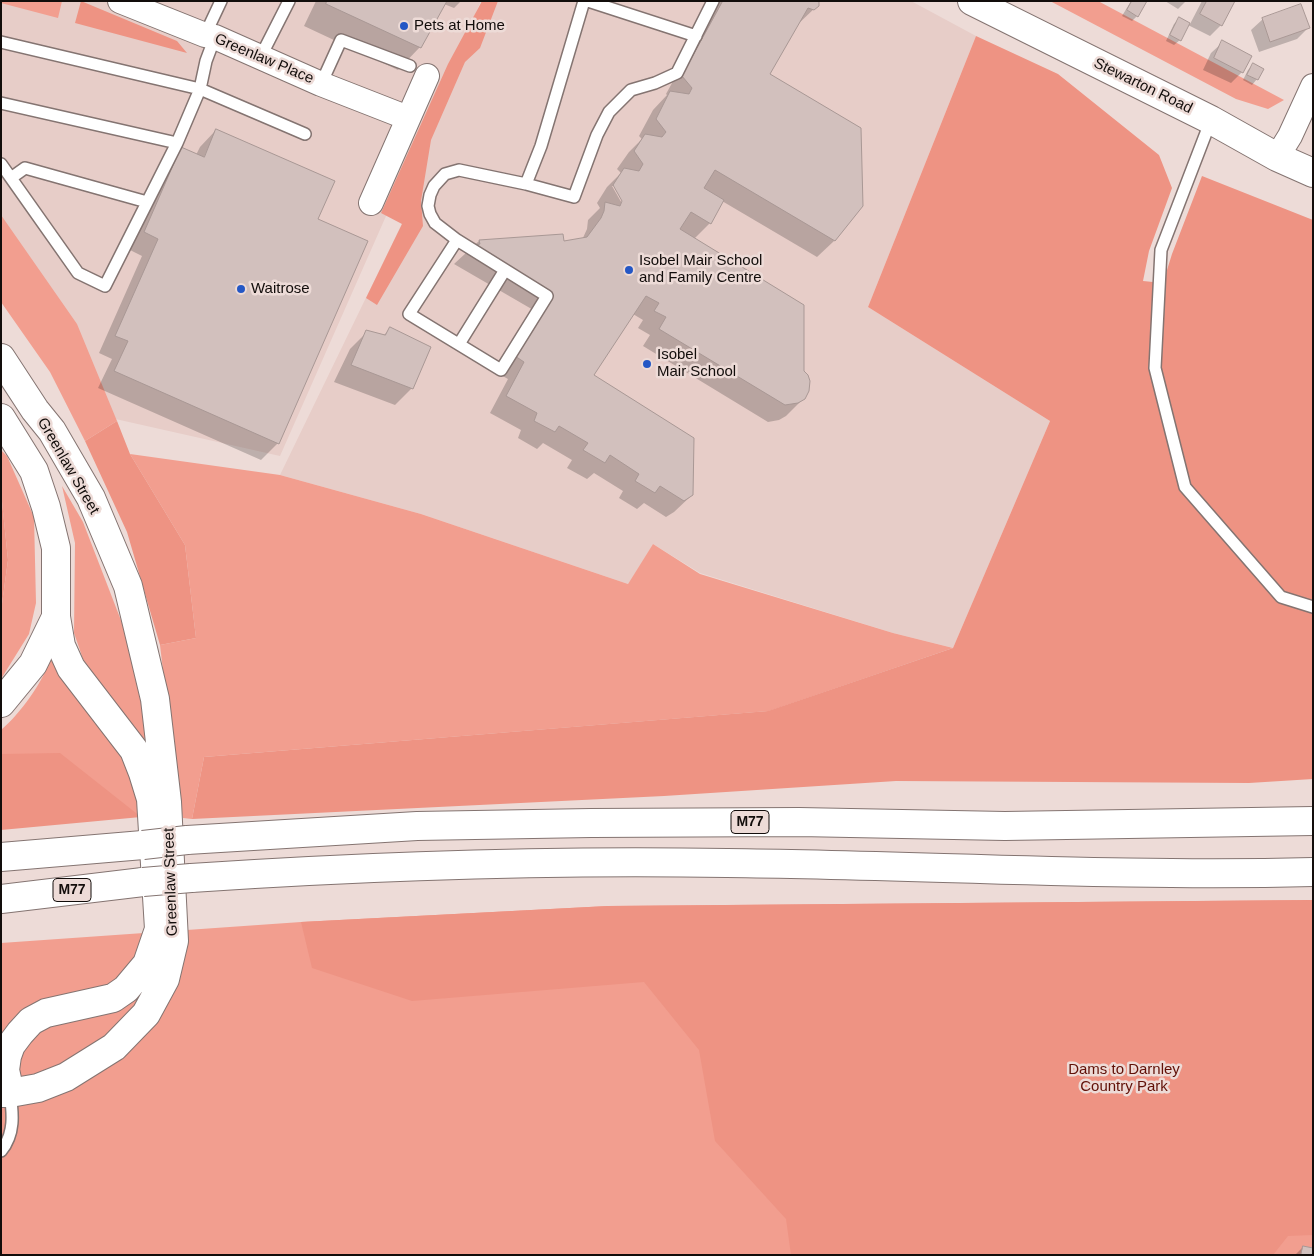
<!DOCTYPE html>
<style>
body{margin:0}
#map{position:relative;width:1314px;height:1256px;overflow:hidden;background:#eddbd7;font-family:Arial,sans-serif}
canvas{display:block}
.frame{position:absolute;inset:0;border:2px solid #120d0b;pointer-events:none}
</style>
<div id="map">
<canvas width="1314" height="1256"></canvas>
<div class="frame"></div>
</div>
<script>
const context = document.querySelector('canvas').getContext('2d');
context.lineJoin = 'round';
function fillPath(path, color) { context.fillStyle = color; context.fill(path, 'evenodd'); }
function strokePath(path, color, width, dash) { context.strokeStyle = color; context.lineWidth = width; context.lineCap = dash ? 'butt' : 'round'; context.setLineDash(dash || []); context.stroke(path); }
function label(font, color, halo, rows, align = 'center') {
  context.font = font + ' Arial,sans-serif'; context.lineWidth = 5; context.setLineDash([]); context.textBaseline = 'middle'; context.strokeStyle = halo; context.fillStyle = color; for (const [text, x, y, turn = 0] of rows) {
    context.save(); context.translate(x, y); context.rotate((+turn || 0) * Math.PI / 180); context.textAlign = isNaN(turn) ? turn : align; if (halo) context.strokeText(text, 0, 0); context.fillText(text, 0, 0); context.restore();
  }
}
const built = new Path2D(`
 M1,1h480l-201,455 -169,-38 -110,-171z
 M483,1h428l65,35 -108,271 182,114 -97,227 -60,-15 -193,-60 -47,-29 -25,40 -207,-70 -141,-39 128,-264 -6,-13z`);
const green = new Path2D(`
 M1,1h61l-4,17 -57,-15z
 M1050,1h48l186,99 -16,9 -32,-10z
 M1,215l76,109 40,97 -32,20 -35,-69 -49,-70z
 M1,450l6,6 27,61 2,86 -7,31 -28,45v-68l7,-51 -7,-68z
 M130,454l150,21 141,39 207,70 25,-40 47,30 193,59 60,15 -184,63 -565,46 -12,62 -9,-1 -5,-22 -18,-151 36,-7 -11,-93z
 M62,486l21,36 39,101 27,112 -9,7 -57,-83 -9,-26 1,-90z
 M51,657l9,17 68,85 13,58 -140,-63v-24c19,-16 43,-49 50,-73z
 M1313,900v355h-1312v-312l300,-21 307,-16z`);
const forest = new Path2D(`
 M81,1l96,40 10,12 -112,-30z
 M482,1h16l-18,47 -15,14 -34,78 -10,61 2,25 -46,79 -11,-7 36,-74 -21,-11 67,-149z
 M976,36l82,38 101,81 13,33 -23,63 -6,30 20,2 9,-29 30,-78 111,44v559l-64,4 -353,-2 -232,15 -472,23 12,-62 564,-46 185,-63 97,-227 -182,-114z
 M117,421l13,33 55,91 11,93 -36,7 -33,-113 -42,-91z
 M1,492l7,68 -7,51z
 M60,753l81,64 -140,13v-76z
 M1313,900v335l-25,1 -15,19h-482l-5,-36 -71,-78 -16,-91 -55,-68 -232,19 -100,-33 -11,-46 307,-16z`);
const shadow = new Path2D(`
 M316,1h145l-7,7 -10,-4 -24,43 -22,23 -94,-44z
 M717,1h101l-1,5 -21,20 -27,48 65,167 -17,16 -95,-56 -12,22 -16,16 110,159 -18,18 -7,4 -11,2 -125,-76 7,-11 -12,-7 5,-8 -10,-6 -41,61 100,120 -18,17 -8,5 -22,-14 -7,6 -18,-11 4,-7 -29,-18 -7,6 -20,-11 5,-8 -29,-17 -6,6 -19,-11 3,-8 -31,-17 18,-34 -9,-5 36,-63 -81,-47 25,-23 83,-6 1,7 19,-2 5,-11 1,-9 12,-12 -3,-5 10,-16 14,-14 -4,-4 12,-17 13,-13 -3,-3 14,-26 14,-15 -1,-1zM612,186h3l11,20 -2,1z
 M1131,1h15l-9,15 -5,5 -10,-5z
 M1165,1h21l-8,8z
 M1202,1h32l-13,24 -11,11 -22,-11 -8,15 -6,5 -8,-4 8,-17 6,-5 10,5z
 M1263,19l45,9 -11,11 -38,13 -8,-22z
 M1223,42l19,30 -11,11 -28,-13 8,-17z
 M1253,65l4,14 -5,6 -9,-5 5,-10z
 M216,130l101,90 -39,223 -17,17 -163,-72 14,-29 -13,-6 43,-97 -14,-7 36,-83 17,-17 15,6 4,-8z
 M390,329l22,59 -17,17 -61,-23 16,-33 17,-17 16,4z
 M1303,1247l10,8h-18z`);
const building = new Path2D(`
 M327,1h120l-26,47 -95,-44z
 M723,1h96v5l-5,4 -6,-2 -38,66 91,54 2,78 -28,35 -120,-71 -11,18 20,12 -13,24 -20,-12 -11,17 124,76v66l4,4 2,6 -1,10 -4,8 -7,4 -13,2 -126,-76 7,-12 -12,-6 5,-8 -13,-7 -52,79 100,63 -1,57 -9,6 -24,-15 -5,7 -20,-12 4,-7 -29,-19 -5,8 -22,-13 5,-7 -29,-17 -4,6 -21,-11 3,-8 -31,-17 18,-34 -9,-6 36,-62 -81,-47 10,-3 -1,-4 84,-6 1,7 23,-4 14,-19 3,-7 1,-9 15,4 2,-5 -9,-16 11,-17 15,3 4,-7 -9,-13 11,-17 17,3 4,-5 -10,-13 14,-28 19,3 3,-6 -10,-12z
 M1132,1h15l-9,16 -11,-7z
 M1207,1h28l-13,25 -22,-12z
 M1301,4l9,24 -40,14 -8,-24z
 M1179,17l11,6 -9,18 -11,-6z
 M1222,40l30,16 -9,17 -29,-15z
 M1253,63l11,6 -6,11 -11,-5z
 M216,129l119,52 -17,38 50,22 -89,203 -165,-73 14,-30 -13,-5 43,-97 -14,-7 37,-85 23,10z
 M390,327l41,20 -18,42 -62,-24 15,-35 19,5z
 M1303,1246l10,2v7h-12z`);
const service = new Path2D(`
 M588,1l108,35
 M205,35l16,-34
 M215,37l-9,24 -6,28 105,45
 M1,42l199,47 -23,54 -72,143 -27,-13 -77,-109
 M260,58l29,-57
 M321,84l20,-44 69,26
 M1,103l176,40
 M1211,120l-50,130 -6,118 30,119 96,110 32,10
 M11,178l14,-10 122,34
 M526,184l48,13 23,-62 12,-23 22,-22 24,-7 22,-10 36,-72
 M457,240l-48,74 92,56 46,-74 -90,-56 -22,-17 -5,-9 -2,-8 2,-11 4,-9 11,-12 14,-4 67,14 15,-38 43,-145
 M459,344l46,-74
 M1,1151c14,-17 12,-37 9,-58`);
const minor = new Path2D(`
 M120,1l85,34 10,2 106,47 87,34
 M1277,157l13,-21 23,-50
 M371,203l56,-127`);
const secondary = new Path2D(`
 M972,1l239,119 66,37 36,16
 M1,358l34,52 17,21 39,67 37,88 27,113 12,103 7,139 -9,38 -19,35 -32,33 -48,30 -28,11 -28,5 -5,-23 2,-14 4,-11 9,-12 11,-12 15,-8 67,-15 13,-9 21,-25 12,-35 -8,-130 -8,-26 -9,-23 -63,-82 -10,-22 -5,-29v-69l-10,-41 -12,-36 -33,-53`);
const motorway = new Path2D(`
 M1,703l32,-39 23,-47
 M187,840l230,-14 174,-3 208,-1 206,4 308,-5
 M1,857l142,-12
 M191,878c178,-12 357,-18 536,-15 195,2 390,14 586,9
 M1,899l142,-17
 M1,1093h9`);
const motorwayBridge = new Path2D(`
 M143,845l44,-5
 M143,882l48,-4`);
const markers = [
 [404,26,5,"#2457c5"],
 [629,270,5,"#2457c5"],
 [241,289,5,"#2457c5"],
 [647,364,5,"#2457c5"]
];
const shields = [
 [750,822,38],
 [72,890,38]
];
const shieldNames = [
 ["M77",750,822],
 ["M77",72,890]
];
const poiNames = [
 ["Pets at Home",414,26],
 ["Isobel Mair School",639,261],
 ["and Family Centre",639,278],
 ["Waitrose",251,289],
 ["Isobel",657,355],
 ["Mair School",657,372]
];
const streetNames = [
 ["Greenlaw Place",264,59,23],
 ["Stewarton Road",1143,86,26],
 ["Greenlaw Street",68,466,60],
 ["Greenlaw Street",171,882,-92]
];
const parkNames = [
 ["Dams to Darnley",1124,1070],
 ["Country Park",1124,1087]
];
fillPath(built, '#e7cdc8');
fillPath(green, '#f29e8f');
fillPath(forest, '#ee9383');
fillPath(shadow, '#0003');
fillPath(building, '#d2c0bd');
strokePath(building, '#a99895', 1);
strokePath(service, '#847471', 14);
strokePath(minor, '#847471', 26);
strokePath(secondary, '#847471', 30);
strokePath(motorway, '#847471', 30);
strokePath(service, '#fff', 11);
strokePath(minor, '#fff', 24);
strokePath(secondary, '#fff', 28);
strokePath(motorway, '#fff', 28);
strokePath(motorwayBridge, '#847471', 30, []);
strokePath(motorwayBridge, '#fff', 28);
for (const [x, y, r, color] of markers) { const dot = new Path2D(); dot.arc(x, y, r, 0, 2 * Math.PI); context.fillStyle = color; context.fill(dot); strokePath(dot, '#eddbd7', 2); }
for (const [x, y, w] of shields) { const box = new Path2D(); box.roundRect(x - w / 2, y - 11.5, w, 23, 4); context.fillStyle = '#eddbd7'; context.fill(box); strokePath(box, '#120d0b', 1); }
label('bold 14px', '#120d0b', null, shieldNames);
label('15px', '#120d0b', '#eddbd7', poiNames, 'left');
label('15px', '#120d0b', '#eddbd7', streetNames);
label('15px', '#611007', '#eddbd7', parkNames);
</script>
